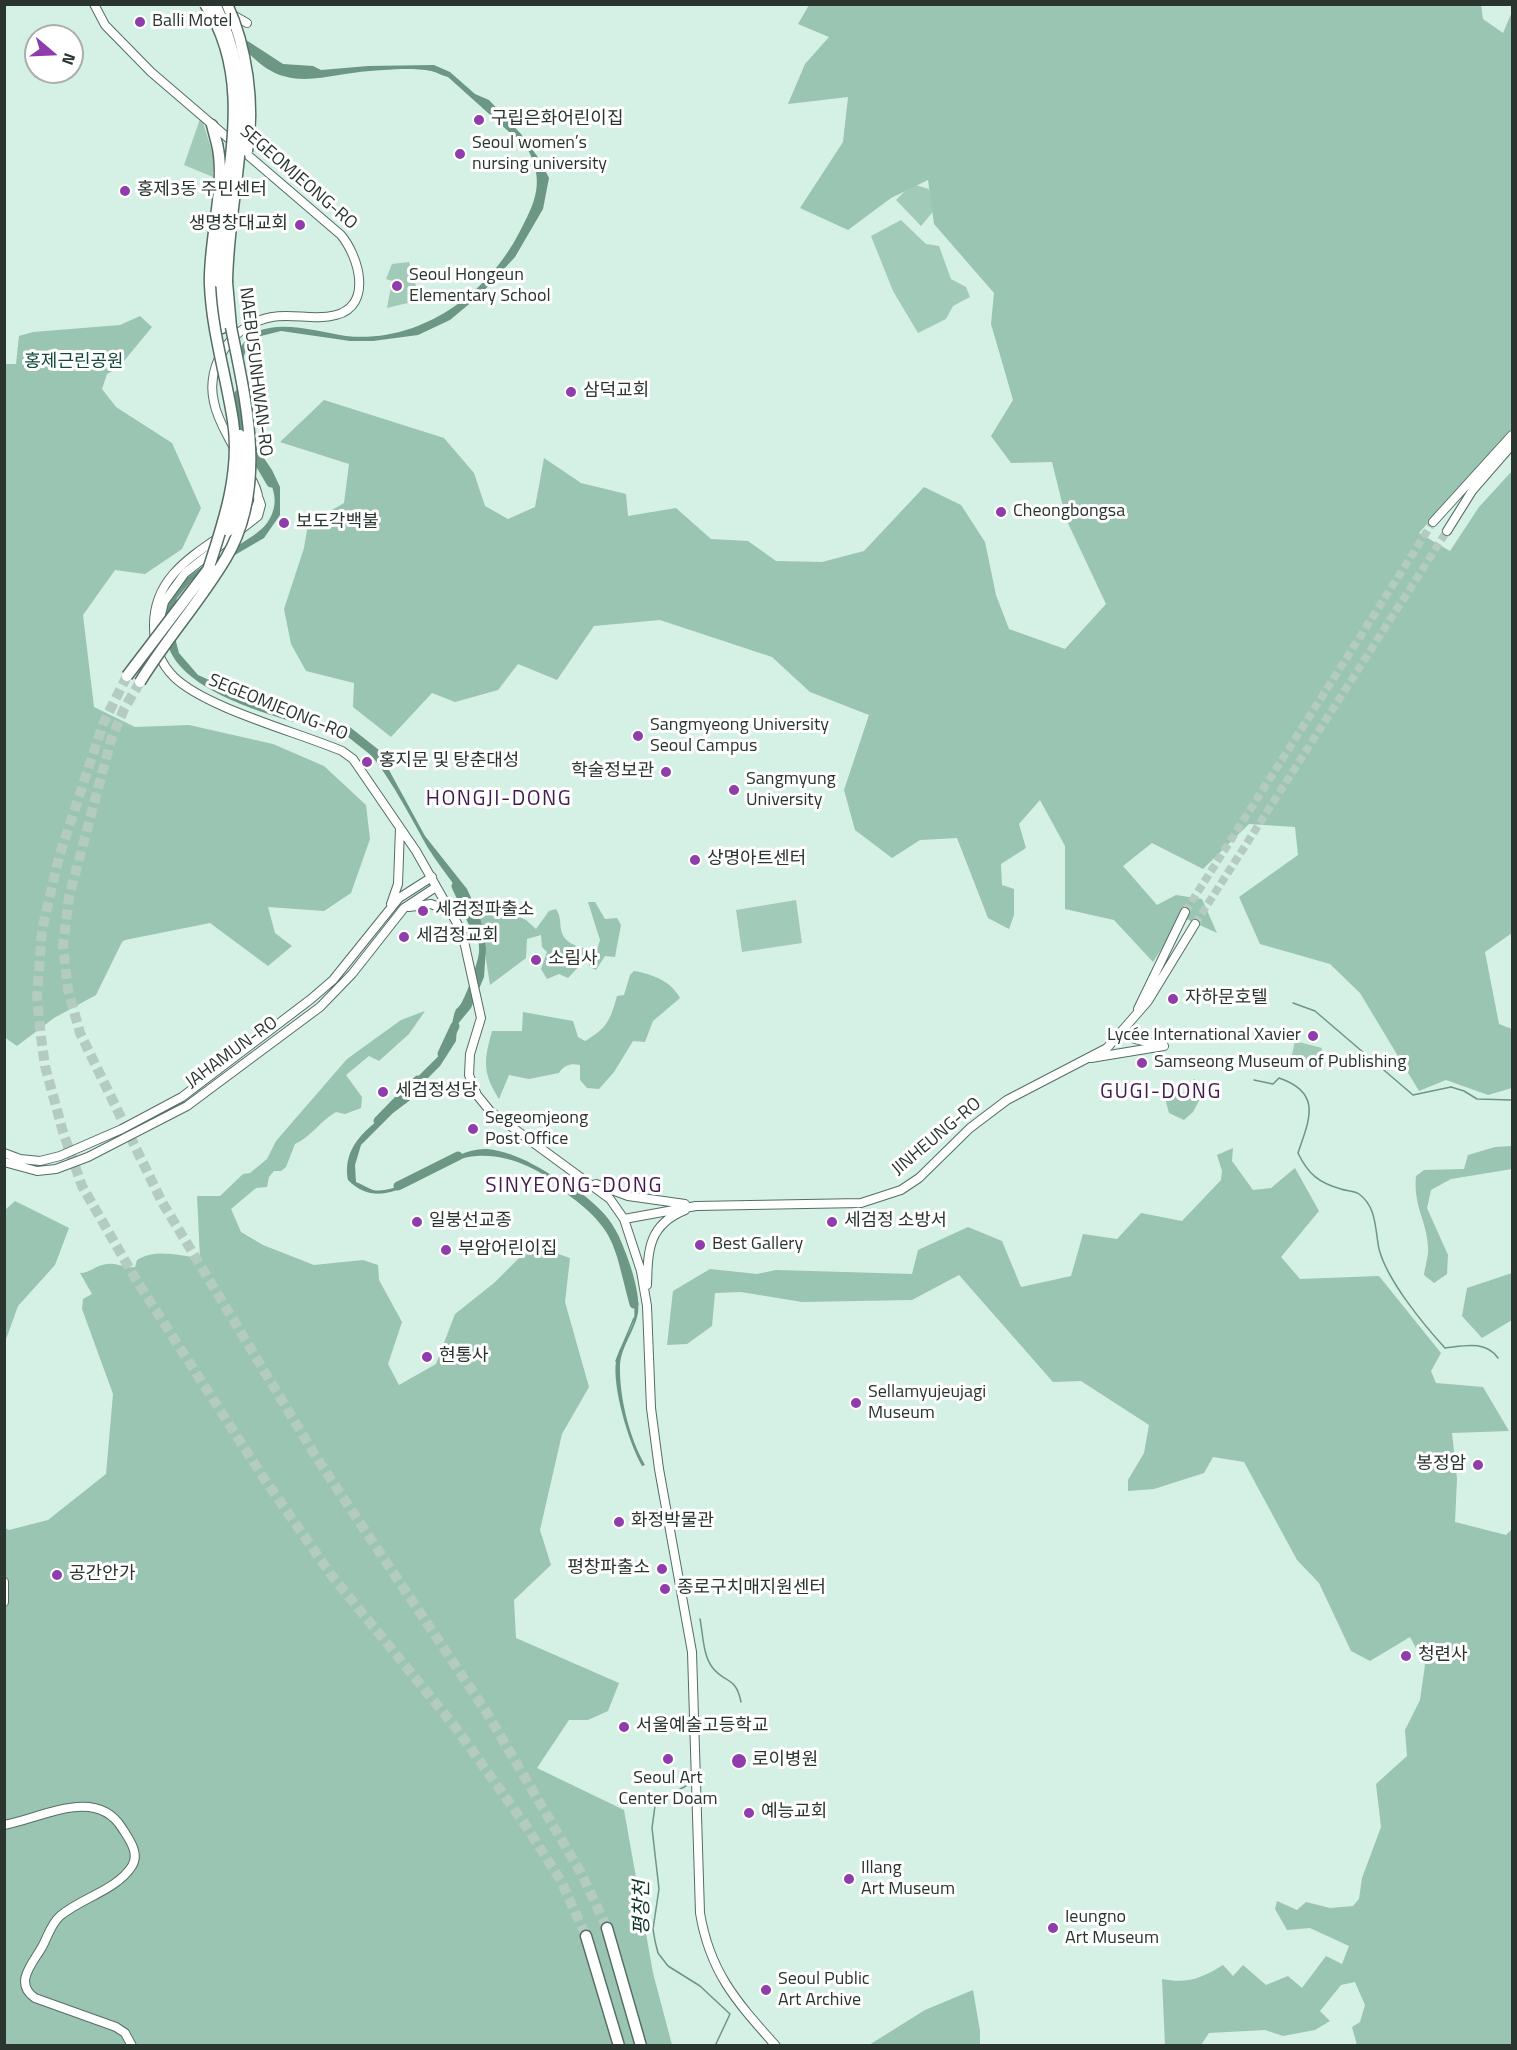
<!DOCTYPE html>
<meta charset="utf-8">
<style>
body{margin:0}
#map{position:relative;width:1517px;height:2050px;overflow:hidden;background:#d5f0e4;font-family:"Titillium Web",sans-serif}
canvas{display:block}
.frame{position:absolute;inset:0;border:6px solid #2a3530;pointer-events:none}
.north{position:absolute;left:24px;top:24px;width:60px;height:60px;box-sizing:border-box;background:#fff;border:2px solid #aaaeac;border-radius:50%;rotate:109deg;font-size:16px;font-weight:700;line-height:24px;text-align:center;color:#2a3530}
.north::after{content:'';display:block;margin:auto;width:21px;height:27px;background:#903dac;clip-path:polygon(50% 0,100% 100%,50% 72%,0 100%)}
</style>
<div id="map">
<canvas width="1517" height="2050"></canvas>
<div class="frame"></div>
<div class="north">N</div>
</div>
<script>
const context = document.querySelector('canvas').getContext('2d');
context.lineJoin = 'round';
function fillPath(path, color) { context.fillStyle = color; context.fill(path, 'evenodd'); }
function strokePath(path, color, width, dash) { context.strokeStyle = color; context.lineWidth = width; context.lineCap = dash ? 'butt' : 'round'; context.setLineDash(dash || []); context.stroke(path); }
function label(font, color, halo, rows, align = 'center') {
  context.font = font + ' "Titillium Web","Noto Sans KR",sans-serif'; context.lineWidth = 6; context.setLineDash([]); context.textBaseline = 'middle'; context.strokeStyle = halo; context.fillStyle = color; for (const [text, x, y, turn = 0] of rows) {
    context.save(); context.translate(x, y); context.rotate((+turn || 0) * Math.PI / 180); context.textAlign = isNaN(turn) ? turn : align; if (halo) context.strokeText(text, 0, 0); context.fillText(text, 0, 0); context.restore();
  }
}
const green = new Path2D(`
 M201,116l13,42 -1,19 -29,-12z
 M912,184l17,5 7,19 -15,18 -25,-26z
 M901,220l25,24 13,2 12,33 15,8 4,10 -17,9 -7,13 -28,14 -25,-42 -22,-55z
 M409,262l11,38 -33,8 5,-27 -6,-2 6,-15z
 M796,900l6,43 -60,9 -6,-42z
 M1295,1041l27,7 -5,18 -26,-7z`);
const forest = new Path2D(`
 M1481,4l2,15 20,14 9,-21v416l-93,105 31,18 29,-44 33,-36v462l-27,19 14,72 13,5v59l-24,7 -42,-15 -27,11 -59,-98 -30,-29 -70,-20 -21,-47 59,-42 -3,-28 -46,-3 -46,45 -51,-26 -29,23 34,39 19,-10 26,4 15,34 -35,-16 -29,45 -39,-42 -49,-11v-63l-25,-46 -21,24 7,24 -25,16 1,21 12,4v26l-5,14 -21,-11 -31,-80 -37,2 -28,18 -37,-28 -11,-40 25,-75 -59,-23 -38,-35 -112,-37 -66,6 -37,54 -39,-16 -20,26 -43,12 -23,-9 -41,44 -38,-30 1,-24 -48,-12 -15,-27 -7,-35 20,-61 4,-24 36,-21 5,-39 -69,-22 44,-42 120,38 30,35 11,33 23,13 27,-12 9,-49 37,25 45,11 2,22 48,-8 35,31 37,2 28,20 46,1 42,-11 60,-64 37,18 24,37 11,53 13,34 56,20 41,-45 -40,-85 -14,-57 -41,1 -20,-27 22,-36 -22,-76 3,-31 -60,-69 -6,-44 -37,18 -43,32 -48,-22 43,-66 5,-45 -60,7 17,-40 24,-27 -31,-13 11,-19z
 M140,316l12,11 -33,40 -12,7 -5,15 14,18 56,36 29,65 -19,41 -37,25 -30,-4 -32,45 11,92 41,20 54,-2 84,19 51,22 42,39 4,34 -19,54 -27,18 -56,-4 7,26 17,13 -24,20 -58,-43 -85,17 -3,2 -26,53 -42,23 -37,28 -13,-9 1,-673h11l3,-28 14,-4 87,-7z
 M588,902h7l10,17 12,-1 4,7 -6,32 -10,-1 -9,14 -6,-3 -4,-8 -18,19 -9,-4 -12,5 -6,-10 6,-17 -5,-5 -1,-12 -14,4 -1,19 -36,27 -12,-76 15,7 10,-7 23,11 10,9 13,-18 7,-2c6,9 3,15 6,24 5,14 23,15 35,17l3,-10z
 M634,971c18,3 37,10 46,27l-27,23 -8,21 -12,-1 -19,31 -15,17 -12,-1 -7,-8v-15c-9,-2 -16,0 -21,8l-30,6 -20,-4 -10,24c-17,-27 -15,-39 -7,-68h30l1,-19 50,9 5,16 7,4c22,-13 25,-20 32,-45l7,-1 6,-20z
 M425,1011l-16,23 -30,27 -10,-5 -23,19 16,22 -1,11 -16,6 -9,-2c-16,9 -24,24 -41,32l-9,23 -5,4h-7l-5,6 -2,10 -11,1 -25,21 10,23 22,13 51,20 49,-5 15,5 1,15 23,42 -14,42 11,21 37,-21 19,-50 39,-31 38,-38 38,13 -5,44 24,85 -27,47 -22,96 11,35 -37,35 2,38 103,45 -11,28 -20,9h-19l-32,48 87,42 29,163 19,72 -667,1v-518l4,2 39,-10 58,-46 7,-80 -31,-85 1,-10 9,-5 -12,-21c10,0 16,-8 27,-9 10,-2 18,5 28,3l2,-7c19,-12 42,-4 63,-2l-3,-62h23l23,-22 7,-1 17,-14 9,-18 71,-82 54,-39z
 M1194,1079l12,9 -13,24 -9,8 -15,-7 -4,-15 8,-6 7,5z
 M1512,1146v23l-61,10 -20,11 -4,18 21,47 -1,19 -13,9 -10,-8c1,-9 5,-20 4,-28 -1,-26 -15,-41 -12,-71l8,-6 40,-1 4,-14 27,-8z
 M1233,1148l-1,13 21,29 18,-2 24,-20 24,43 -38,46 19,22 79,-3 62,77 -10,18 5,12 47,4 26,44 -57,2 5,46 -2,43 51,13 6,-6v516h-155l-5,-18 8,-5 5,-17 -10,-23 -14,3 -21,26 10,10 -15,9 -32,6 -18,-6 -56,3 -8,12h-36l-3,-66c26,5 40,-1 61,-14l10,11 10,-11 23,20 22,-9 14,12 24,-32 16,8 7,-18 -39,-18 -23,2 -12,-21 2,-8 20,9 9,-8 24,6 23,-2 6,-7 3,-21 19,-51 -5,-43 31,-28 -2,-26 15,-30 5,-35 -15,-28 -40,24 -19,-10 -32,-68 -22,-23 -53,-98 -31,-5 -9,16 -50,16 -26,2v-11l16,-27 5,-28 -68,-44 -28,1 -94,-107 -47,25 -110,2 -61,-10 -26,1 -3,33 -25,18 -20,1 6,-54 37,-22 47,5 19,-4 136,4 6,-24 50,-23 34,14 19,46 50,-11 12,-42 34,5 24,-26 41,8 39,-41 1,-9 -5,-16z
 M15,1201l54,27 -14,37 -37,41 -13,36v-132z
 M1512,1273v47l-30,18 -20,-22 5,-28z
 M973,1990l7,41v14h-111l56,-35z`);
const water = new Path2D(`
 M216,5l21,29 46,30 30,2 8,4 47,-4 66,-1 16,7 25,22 14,6 32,34 19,26 9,18 -6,31 -28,48 -35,38 -30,25 -32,15 -45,6h-23l-69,-10 -24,6 -9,7 -6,18 11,80 19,28 8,17v28l-16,23 -72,42 -15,18 -6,25 8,30 19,22 96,43 55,14 34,27 42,77 42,53 13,28 6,31 -2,29 -13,31 -14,17 -1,16 -16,25 -20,20 -7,12 -20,15 -32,32 -6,20 1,17c5,2 12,6 17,8 32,6 77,-43 114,-41 32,3 61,24 86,40 12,7 23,16 32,26 16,17 37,75 33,98 -3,17 -17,34 -18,51 -1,32 9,73 25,101l-3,1c-13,-23 -30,-78 -26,-105 3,-15 15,-28 18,-42 4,-22 -15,-82 -30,-99 -9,-12 -23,-21 -35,-29 -28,-19 -56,-37 -92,-35 -41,1 -89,65 -129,24 -7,-42 32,-58 57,-82 5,-5 3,-7 7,-13 9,-15 26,-25 35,-40 5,-9 4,-20 7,-30 3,-10 2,-3 8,-13 5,-9 16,-39 17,-50 1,-10 -4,-28 -8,-37 -9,-24 -28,-43 -41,-64 -18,-30 -53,-104 -84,-117 -16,-7 -35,-7 -52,-12 -38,-11 -114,-35 -126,-77 -16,-61 35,-77 77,-104 11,-7 22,-14 27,-27 12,-29 -19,-51 -26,-76 -7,-23 -11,-51 -10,-75 1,-12 9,-26 20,-31 27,-12 62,0 90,4 73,8 141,-41 173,-103 17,-32 26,-52 8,-85l-79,-71c-6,-1 -11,-5 -17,-6 -15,-3 -33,-2 -47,-1 -65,2 -100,32 -147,-31 -9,-13 -18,-19 -21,-34z`);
const stream = new Path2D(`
 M1293,1003l22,8 98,84 38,-8 13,4 13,8 35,1
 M1254,1080l19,4 6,-6c44,15 30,42 19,75 10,21 21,30 43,36 5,2 14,2 18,5 18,13 16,36 20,55 8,31 44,75 66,99 19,-2 40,-8 53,10
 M616,1361l18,-43
 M700,1619c3,15 3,36 12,48 13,17 24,9 29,35
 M686,1786l-25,13 -6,7 -3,22 7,61 -6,40 2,12 3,12 10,13 32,20 30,28 -15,32`);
const river = new Path2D(`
 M239,394l5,33
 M251,449l20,34
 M339,730l10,2 34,27 1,5
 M456,886l18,39
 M442,1054l13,-28
 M378,1121l40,-41
 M398,1186l60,-30
 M572,1192c50,36 47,58 62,112`);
const primaryTunnel = new Path2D(`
 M1185,912l248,-390
 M1195,924l252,-393`);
const highwayTunnel = new Path2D(`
 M127,676l-24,48 -44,133 -17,73 -5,67 4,40 4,29 18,66 19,54 53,92 130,202 67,96 124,152 70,98 35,55 25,55
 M140,682l-16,27 -13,31 -42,157 -6,49 5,44 12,43 82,169 156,258 169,253 94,160 26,55`);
const secondary = new Path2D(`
 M233,15l14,8
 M156,635l8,-33 21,-29 73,-57 3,-11 -2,-6
 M1135,1039l25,6
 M1091,1058l73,-12
 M4,1582v20
 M4,1825c38,-7 92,-39 118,3 7,11 18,25 10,38 -15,24 -51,32 -72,50 -9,8 -12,20 -18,31 -9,16 -29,36 -7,51l81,29 9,6 7,13`);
const primary = new Path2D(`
 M94,4l11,21 46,47 190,163c18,22 32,70 -5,80 -20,6 -44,-2 -64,2 -39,7 -67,47 -58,85 3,17 13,32 20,46
 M1433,522l79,-87
 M239,523c22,-15 25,-24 10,-48
 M1447,531l25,-40 40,-46
 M221,536c-34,23 -68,45 -67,91 0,19 6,36 20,50 32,31 123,55 168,74l11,8 63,92 46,81 19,86 -11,36 -1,21 8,20 13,16 120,88 14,20 17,52 6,35 4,102 8,61 33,183 8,261c10,60 37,89 76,133
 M391,904l7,-20 2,-56
 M409,907l22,-3 20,8
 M1138,1009l47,-97
 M4,1153l16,6 20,2 20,-5 62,-27 60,-32 129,-98 22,-19 66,-82 33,-21
 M4,1162l33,9 19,-2 32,-12 99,-51 133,-99 32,-33 52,-66 32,-21
 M596,1184l32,12 57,8
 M624,1219l72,-13 165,-3 40,-13 18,-12 51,-50 37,-28 100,-52 41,-47 47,-77
 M647,1285c1,-35 1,-60 38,-75`);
const highway = new Path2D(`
 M212,125l5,19
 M218,282l4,46
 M227,282l4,45
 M607,1928l34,118
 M586,1936l33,110`);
const highwayBridge = new Path2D(`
 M205,4c56,84 13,187 13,278
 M215,4c49,103 14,174 12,278
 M227,4c20,43 28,101 20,147
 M228,531c12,-31 15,-63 12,-96
 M207,573c16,-49 34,-100 26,-152 -7,-46 -21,-89 -23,-136 -2,-43 17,-101 7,-141
 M127,676l83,-109
 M140,682c26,-43 60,-80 86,-124 42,-71 20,-156 5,-231`);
const markers = [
 [140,22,6,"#903dac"],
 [479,120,6,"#903dac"],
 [460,154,6,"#903dac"],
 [125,191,6,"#903dac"],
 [300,225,6,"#903dac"],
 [397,286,6,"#903dac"],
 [571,392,6,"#903dac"],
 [1001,512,6,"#903dac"],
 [284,523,6,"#903dac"],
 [638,736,6,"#903dac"],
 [367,762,6,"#903dac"],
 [666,772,6,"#903dac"],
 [734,790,6,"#903dac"],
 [695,860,6,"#903dac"],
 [423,911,6,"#903dac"],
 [404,937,6,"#903dac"],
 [536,960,6,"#903dac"],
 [1173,999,6,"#903dac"],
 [1313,1036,6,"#903dac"],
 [1142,1063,6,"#903dac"],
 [383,1092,6,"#903dac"],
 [473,1129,6,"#903dac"],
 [417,1222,6,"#903dac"],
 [832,1222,6,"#903dac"],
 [700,1245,6,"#903dac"],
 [446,1250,6,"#903dac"],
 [427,1357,6,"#903dac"],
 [856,1403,6,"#903dac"],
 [1478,1465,6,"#903dac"],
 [619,1522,6,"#903dac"],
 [662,1569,6,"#903dac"],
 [57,1575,6,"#903dac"],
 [665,1589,6,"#903dac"],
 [1406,1656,6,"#903dac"],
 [624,1727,6,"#903dac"],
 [668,1759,6,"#903dac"],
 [739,1761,8,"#903dac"],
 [749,1813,6,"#903dac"],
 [849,1879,6,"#903dac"],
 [1053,1928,6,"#903dac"],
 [766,1990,6,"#903dac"]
];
const poiNames = [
 ["Balli Motel",152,22],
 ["구립은화어린이집",491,120],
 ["Seoul women’s",472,144],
 ["nursing university",472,165],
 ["홍제3동 주민센터",137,191],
 ["생명창대교회",288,225,"right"],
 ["Seoul Hongeun",409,276],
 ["Elementary School",409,297],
 ["삼덕교회",583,392],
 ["Cheongbongsa",1013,512],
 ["보도각백불",296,523],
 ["Sangmyeong University",650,726],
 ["Seoul Campus",650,747],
 ["홍지문 및 탕춘대성",379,762],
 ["학술정보관",654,772,"right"],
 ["Sangmyung",746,780],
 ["University",746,801],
 ["상명아트센터",707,860],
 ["세검정파출소",435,911],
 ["세검정교회",416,937],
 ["소림사",548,960],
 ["자하문호텔",1185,999],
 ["Lycée International Xavier",1301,1036,"right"],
 ["Samseong Museum of Publishing",1154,1063],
 ["세검정성당",395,1092],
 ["Segeomjeong",485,1119],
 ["Post Office",485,1140],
 ["일붕선교종",429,1222],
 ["세검정 소방서",844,1222],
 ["Best Gallery",712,1245],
 ["부암어린이집",458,1250],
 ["현통사",439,1357],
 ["Sellamyujeujagi",868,1393],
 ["Museum",868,1414],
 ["봉정암",1466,1465,"right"],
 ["화정박물관",631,1522],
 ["평창파출소",650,1569,"right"],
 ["공간안가",69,1575],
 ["종로구치매지원센터",677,1589],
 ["청련사",1418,1656],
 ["서울예술고등학교",636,1727],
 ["로이병원",752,1761],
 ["Seoul Art",668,1779,"center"],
 ["Center Doam",668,1800,"center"],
 ["예능교회",761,1813],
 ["Illang",861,1869],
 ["Art Museum",861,1890],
 ["Ieungno",1065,1918],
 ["Art Museum",1065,1939],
 ["Seoul Public",778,1980],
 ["Art Archive",778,2001]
];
const streetNames = [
 ["SEGEOMJEONG-RO",298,178,41],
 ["NAEBUSUNHWAN-RO",255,372,83],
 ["SEGEOMJEONG-RO",278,708,22],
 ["JAHAMUN-RO",232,1053,-36],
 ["JINHEUNG-RO",937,1137,-40]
];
const parkNames = [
 ["홍제근린공원",74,363]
];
const waterNames = [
 ["평창천",643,1908,-90]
];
const quarterNames = [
 ["HONGJI-DONG",499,800],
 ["GUGI-DONG",1161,1093],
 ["SINYEONG-DONG",574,1187]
];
fillPath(green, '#a1cbb8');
fillPath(forest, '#99c5b2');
fillPath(water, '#6c9785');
strokePath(stream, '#6c9785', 1.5);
strokePath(river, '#6c9785', 9);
strokePath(primaryTunnel, '#b3cbc0', 8, [8, 4]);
strokePath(highwayTunnel, '#b3cbc0', 10, [10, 5]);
strokePath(secondary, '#556e63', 10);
strokePath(primary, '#556e63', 10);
strokePath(highway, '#556e63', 13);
strokePath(secondary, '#fff', 8);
strokePath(primary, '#fff', 8);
strokePath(highway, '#fff', 10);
strokePath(highwayBridge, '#556e63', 13, []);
strokePath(highwayBridge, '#fff', 10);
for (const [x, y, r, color] of markers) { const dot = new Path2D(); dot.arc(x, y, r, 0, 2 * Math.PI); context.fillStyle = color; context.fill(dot); strokePath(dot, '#fff', 2); }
label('18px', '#2a3530', '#fff', poiNames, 'left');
label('18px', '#2a3530', '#fff', streetNames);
label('18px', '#124b38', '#fff', parkNames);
label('italic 20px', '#103729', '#fff', waterNames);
context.letterSpacing = '1.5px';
label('21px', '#431b50', '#fff', quarterNames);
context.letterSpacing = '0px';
</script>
